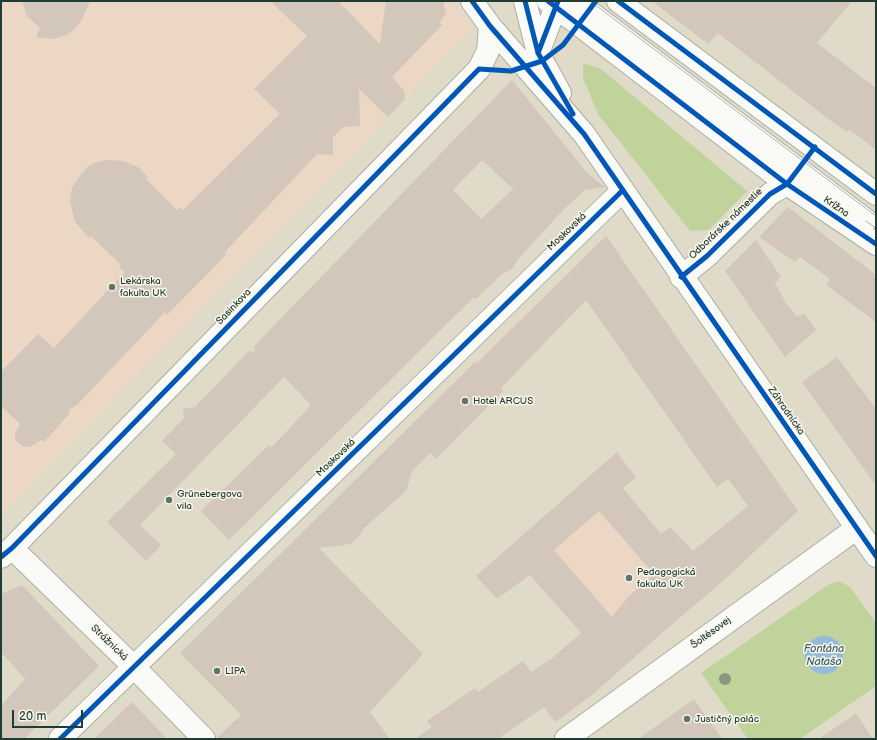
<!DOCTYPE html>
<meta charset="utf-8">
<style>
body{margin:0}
#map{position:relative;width:877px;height:740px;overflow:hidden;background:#dfdbc8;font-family:"Balsamiq Sans",sans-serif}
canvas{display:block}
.frame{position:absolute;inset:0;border:2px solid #1f3d34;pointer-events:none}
.scale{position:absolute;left:12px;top:710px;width:71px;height:18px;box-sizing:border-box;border:2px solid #1f3d34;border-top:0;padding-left:5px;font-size:12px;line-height:14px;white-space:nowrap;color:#1f3d34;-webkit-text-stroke:3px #fbf7ec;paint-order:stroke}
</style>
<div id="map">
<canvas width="877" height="740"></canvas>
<div class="frame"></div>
<div class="scale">20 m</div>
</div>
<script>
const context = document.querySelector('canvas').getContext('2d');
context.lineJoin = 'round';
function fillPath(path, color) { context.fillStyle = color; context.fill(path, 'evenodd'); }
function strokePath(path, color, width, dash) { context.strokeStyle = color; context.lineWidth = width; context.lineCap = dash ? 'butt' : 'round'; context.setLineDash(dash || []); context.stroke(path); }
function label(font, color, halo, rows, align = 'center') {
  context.font = font + ' "Balsamiq Sans",sans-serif'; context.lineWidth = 3; context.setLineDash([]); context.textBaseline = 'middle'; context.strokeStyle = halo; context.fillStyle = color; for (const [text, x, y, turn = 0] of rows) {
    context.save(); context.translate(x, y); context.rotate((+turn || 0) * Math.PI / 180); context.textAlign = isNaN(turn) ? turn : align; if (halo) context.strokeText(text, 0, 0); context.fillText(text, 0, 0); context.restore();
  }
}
const built = new Path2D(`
 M1,1h450l22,28 -472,486z
 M617,452l19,26 -13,10 38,46 9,-7 23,24 25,-22 24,33 -21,21 -42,34 -8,9 -85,74 -35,-41 30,-26 -51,-58 -33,24 -21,-23z`);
const green = new Path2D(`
 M583,63l18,6 146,122 -38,39 -19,1 -92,-117 -15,-36z
 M839,581l11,6 26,36v63l-76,53h-52l-47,-66 127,-88zM826,636l6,2 -16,34c-17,-12 -10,-35 10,-36z`);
const water = new Path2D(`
 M805 655a19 19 0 1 1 38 0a19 19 0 1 1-38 0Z`);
const building = new Path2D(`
 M22,1h68l-10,22 -11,11 -15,5 -18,-2 4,-9 -13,-12z
 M270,1h68l42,43 6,-43h57l3,12 -6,9 2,3 -50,52 12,14 1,8 -17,18 -29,-28 1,37 -17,1 -10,10v18l-16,-1 -92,98 1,3 -59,60 -2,-3 -87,92 -9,6v4l-25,28 -3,-2 -11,7h-7l-8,-7v-6l5,-10 -19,-18v-34l37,-38 16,14 71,-76 -6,-5 2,-2 -30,-29 -2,2 -14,-16 -5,-21 2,-14 15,-20 10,-5 10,-2 16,1 15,6 10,10 -2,2 31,31 3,-3 3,3 97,-96 -26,-25 53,-53z
 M652,1h200l-35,42 59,45v62l-27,-21 -2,3 -16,-11 -113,-88 -10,11z
 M512,80l76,94 17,13 -20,3 -20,18 -46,50 -7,11 -11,6 -25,24 -2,-2 -245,243 -28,-29 68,-66 3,2 39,-42 -27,-28 -144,148 21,20 -15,16 -39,-39 69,-68 -14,-13 22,-23 -1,-9 12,-2 54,-56 6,1v-7zM482,160l31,29 -32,30 -28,-29z
 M788,207l88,68v47l-50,-37 4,-6 -30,-22 -5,5 -36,-25z
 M606,236l192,275 -77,72 -50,42 -79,70 -37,27 -11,-15 -46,32h-83l17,-12 -5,-6 48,-33 3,4 45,-31 8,11 20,-13 30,-26 -51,-58 -33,24 -21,-23 141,-124 19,26 -13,10 38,46 9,-7 23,24 55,-45 -20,-27 -11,8 -131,-187 -85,88 2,3 -67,68 -6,-6 -14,14 -5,6 -4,17 -44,39 -2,5 -10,10 -32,4 104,106 -53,58 20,27h-174l25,-24 -61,-62 295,-291 2,1zM599,511l55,63 -28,25 -14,18 -58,-67z
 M756,240l25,37 -6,6 11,20 11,14 7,-4 12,17 -31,27 -60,-86z
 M837,357l39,52v77l-74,-104z
 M22,585l77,81 -75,73h-23v-33l24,-27 -24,-27v-58z
 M694,699l28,40h-84z
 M132,702l35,37h-73z
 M856,713l17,26h-54z`);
const minor = new Path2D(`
 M472,1l18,25 94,108 292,422
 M525,1l13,52 22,40
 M548,1l239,183 89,60
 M575,1l291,219
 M618,1l258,193
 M538,53l20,-52
 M681,277l26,-21 63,-62 17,-10
 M12,548l122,119 70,72
 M1,557l11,-9 467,-479 9,-18 2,-25
 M60,739l563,-549
 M566,739l291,-211`);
const tram = new Path2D(`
 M590,1l286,215
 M866,221l10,7`);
const cycleway = new Path2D(`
 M472,1l18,25 94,108 292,422
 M525,1l13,52 35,61
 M548,1l239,183 89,60
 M618,1l258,193
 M538,53l20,-52
 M681,277l26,-21 63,-62 17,-10 28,-37
 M1,557l11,-9 467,-479 32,2 31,-10 21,-16 33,-44
 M60,739l563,-549`);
const trees = [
 [725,679]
];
const markers = [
 [112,287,4,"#627468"],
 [465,401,4,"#627468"],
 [169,500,4,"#627468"],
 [629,578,4,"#627468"],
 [217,671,4,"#627468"],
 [687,719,4,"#627468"]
];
const streetNames = [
 ["Krížna",836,207,34],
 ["Odborárske námestie",726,224,-44],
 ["Moskovská",567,232,-44],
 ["Sasinkova",234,307,-46],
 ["Záhradnícka",786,411,55],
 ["Moskovská",336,458,-44],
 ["Šoltésovej",711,633,-36],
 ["Strážnická",109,643,44]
];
const poiNames = [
 ["Lekárska",120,281],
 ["fakulta UK",120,293],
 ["Hotel ARCUS",473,401],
 ["Grünebergova",177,494],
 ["vila",177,506],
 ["Pedagogická",637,572],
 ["fakulta UK",637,584],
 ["LIPA",225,671],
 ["Justičný palác",695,719]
];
const waterNames = [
 ["Fontána",824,649],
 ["Nataša",824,662]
];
fillPath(built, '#ebd7c4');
fillPath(green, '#bfd39b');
fillPath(water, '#95badc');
fillPath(building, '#d3c6bb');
strokePath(minor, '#adada1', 24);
strokePath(minor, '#fafaf7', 22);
strokePath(tram, '#b1b4b0', 1);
strokePath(cycleway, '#0057b8', 5);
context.fillStyle = '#889880';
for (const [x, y] of trees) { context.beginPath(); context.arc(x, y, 6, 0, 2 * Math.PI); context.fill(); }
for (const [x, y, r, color] of markers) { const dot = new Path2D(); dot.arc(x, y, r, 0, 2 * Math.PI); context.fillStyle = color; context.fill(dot); strokePath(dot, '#fbf7ec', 1.5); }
label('10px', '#1f3d34', '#fbf7ec', streetNames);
label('10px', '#1f3d34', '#fbf7ec', poiNames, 'left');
label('italic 11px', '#395e69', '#fbf7ec', waterNames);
</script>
